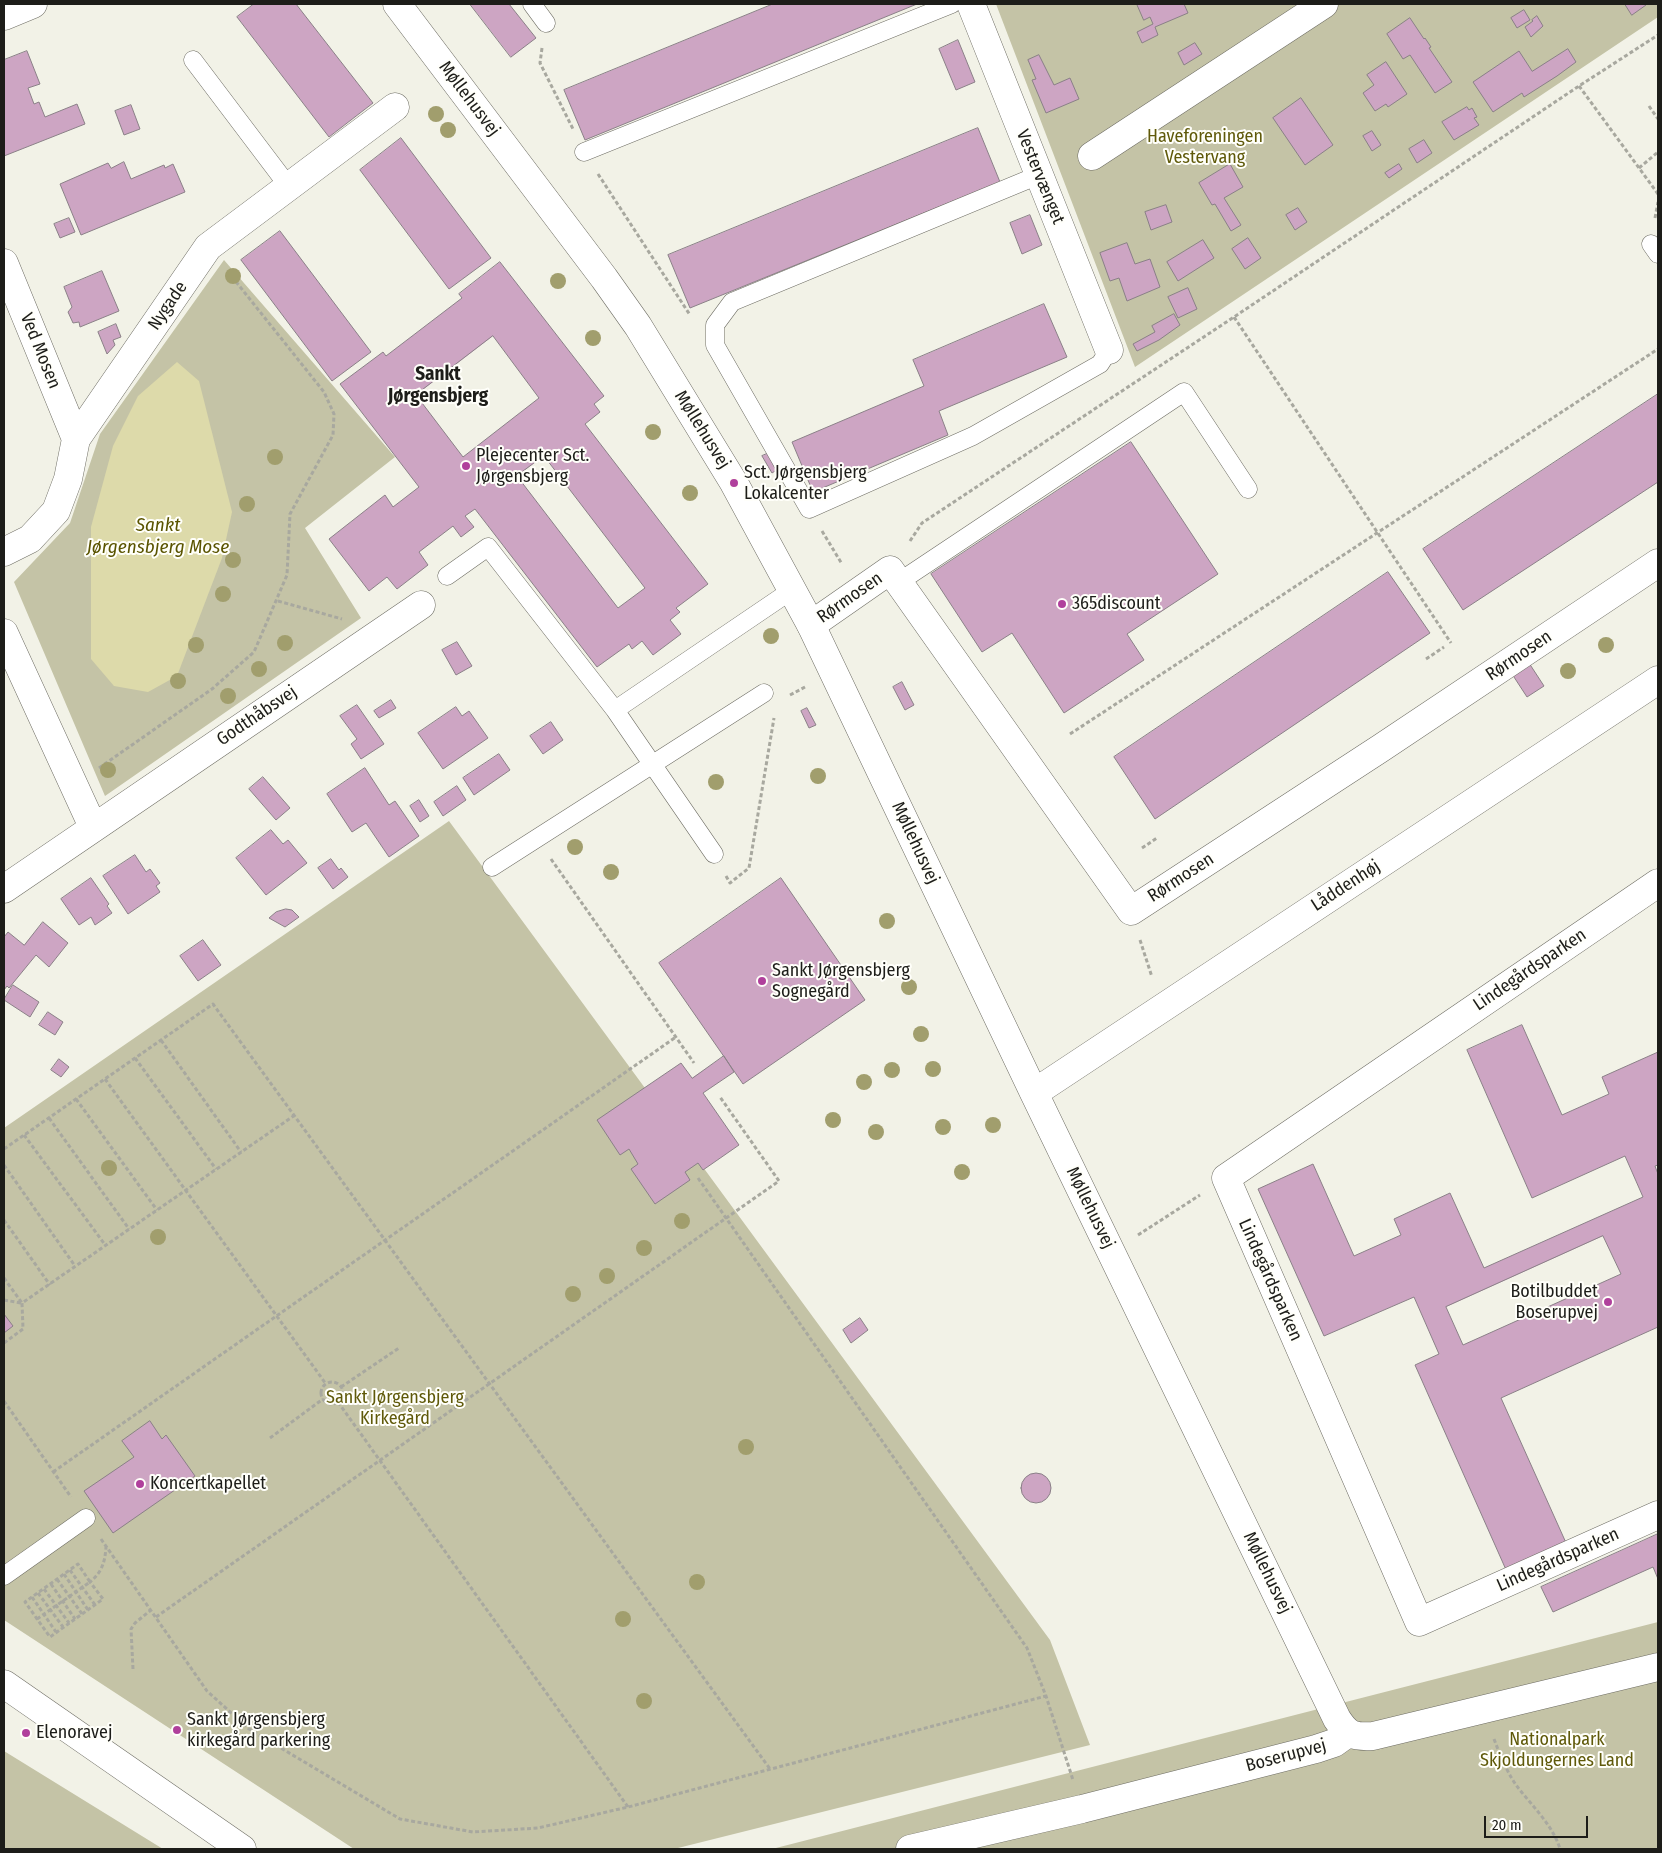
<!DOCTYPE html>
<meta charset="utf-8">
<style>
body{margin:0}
#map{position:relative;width:1662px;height:1853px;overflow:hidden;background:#f2f2e7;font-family:"Fira Sans Condensed",sans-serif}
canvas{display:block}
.frame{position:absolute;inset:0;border:5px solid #1d1d19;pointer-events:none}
.scale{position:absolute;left:1484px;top:1816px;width:104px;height:22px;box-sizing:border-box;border:2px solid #1d1d19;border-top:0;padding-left:6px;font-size:15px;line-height:18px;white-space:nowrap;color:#1d1d19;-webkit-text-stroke:4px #fffffa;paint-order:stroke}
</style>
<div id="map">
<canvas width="1662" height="1853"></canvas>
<div class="frame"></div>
<div class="scale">20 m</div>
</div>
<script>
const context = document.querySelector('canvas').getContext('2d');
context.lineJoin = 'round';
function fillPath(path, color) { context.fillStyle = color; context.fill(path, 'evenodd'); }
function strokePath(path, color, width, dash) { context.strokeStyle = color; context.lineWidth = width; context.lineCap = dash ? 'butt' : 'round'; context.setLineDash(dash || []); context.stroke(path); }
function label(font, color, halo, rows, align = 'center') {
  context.font = font + ' "Fira Sans Condensed",sans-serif'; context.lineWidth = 4; context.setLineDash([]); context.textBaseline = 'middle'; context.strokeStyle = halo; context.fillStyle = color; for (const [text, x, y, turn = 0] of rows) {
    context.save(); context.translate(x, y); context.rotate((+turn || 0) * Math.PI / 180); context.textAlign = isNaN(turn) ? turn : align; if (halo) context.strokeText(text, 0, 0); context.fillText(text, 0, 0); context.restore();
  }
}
const green = new Path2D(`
 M996,4h662v13l-523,350z
 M224,260l171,197 -90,71 56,90 -256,178 -91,-214 56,-59 30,-89z
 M449,821l601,819 40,105 -416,104h-320l-350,-229v-492z
 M1658,1622v227h-886z
 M4,1751l159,98h-159z`);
const water = new Path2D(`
 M177,362l22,19 33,131 -10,46 -45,118 -29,16 -34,-6 -23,-27v-132l22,-81 25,-50z`);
const building = new Path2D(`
 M254,4h42l77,99 -44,34 -92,-120z
 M470,4h39l27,34 -25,19z
 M773,4h144l-332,136 -21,-50z
 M1137,4h47l4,9 -33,14 3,8 -16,8 -5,-11 16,-8 -3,-7 -6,3z
 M1625,4h20l1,1 -14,10z
 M1524,10l6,10 -13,8 -6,-10z
 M1537,16l6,10 -12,11 -6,-10 8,-6 -1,-1z
 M1410,18l14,21 1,-1 6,9 -2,1 23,34 -17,11 -25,-38 -7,4 -16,-25z
 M958,40l17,42 -19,8 -17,-41z
 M1195,43l7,11 -18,11 -6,-12z
 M1568,49l8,13 -19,14 -33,21 -2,-4 -29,19 -20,-30 46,-31 13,20z
 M27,51l13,33 -12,4 6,16 5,-2 6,15 32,-13 8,20 -81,32v-96z
 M1039,55l15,30 16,-7 9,21 -33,14 -14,-33 4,-1 -8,-19z
 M1386,62l21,32 -19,13 -2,-3 -11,7 -12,-18 11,-8 -7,-10z
 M1301,98l32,47 -28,20 -32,-47z
 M131,105l9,24 -16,6 -9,-24z
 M1467,107l2,3 3,-2 5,9 -3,1 5,7 -25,15 -12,-18z
 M978,128l22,54 -310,126 -22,-53z
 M1372,131l9,14 -9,6 -9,-15z
 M401,138l90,120 -42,31 -89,-119z
 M1424,140l8,13 -15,10 -8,-14z
 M124,162l7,17 33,-14 1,3 8,-4 12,28 -104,43 -21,-51 48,-21 3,5z
 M1230,164l13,23 -19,11 17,27 -10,6 -16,-27 -3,1 -13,-22z
 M1399,164l3,5 -13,9 -4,-5z
 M1166,205l6,17 -21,8 -6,-18z
 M1298,208l9,14 -12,8 -9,-15z
 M1030,215l12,30 -20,9 -12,-31z
 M69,218l6,14 -15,6 -6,-14z
 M280,231l91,121 -39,29 -91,-121z
 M1248,238l13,20 -16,11 -13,-20z
 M1203,240l11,18 -36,23 -11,-19z
 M1127,243l8,21 15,-5 10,28 -33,14 -8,-23 -9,3 -10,-28z
 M500,262l104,134 -10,8 6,8 -15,12 123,160 -32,24 4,4 -10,8 11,14 -28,21 -11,-14 -10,8 -3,-5 -32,23 -122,-158 -10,7 9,11 -13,10 -8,-11 -34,26 9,13 -31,24 -10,-12 -18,14 -40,-52 56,-44 8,12 26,-20 -79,-103 43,-32 3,4 76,-58 -3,-4zM493,336l46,62 -76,59 -47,-62zM544,456l101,132 -27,20 -101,-132z
 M102,271l17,40 -39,16 -1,-5 -6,1 -5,-11 4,-5 -8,-20z
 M1188,288l9,21 -19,9 -10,-21z
 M1044,304l23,53 -128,54 9,24 -135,57 -21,-50 132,-56 -11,-26z
 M1174,314l6,11 -21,15 -22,11 -4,-7 22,-12 -3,-6z
 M116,324l5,13 -8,3 2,5 -8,9 -9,-22z
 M1658,394v88l-195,128 -40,-61z
 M1131,442l87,132 -91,60 17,26 -80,53 -52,-80 -30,19 -51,-78z
 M769,453l9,16 -6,4 -10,-17z
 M1388,572l42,61 -275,186 -41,-62z
 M457,642l15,24 -16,9 -14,-25z
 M1529,663l15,23 -17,11 -15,-23z
 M902,682l12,23 -9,5 -12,-23z
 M391,700l5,8 -17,10 -5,-7z
 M357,705l27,39 -23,15 -10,-15 6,-5 -17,-23z
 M456,707l6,9 7,-5 19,27 -45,31 -25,-36z
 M807,708l9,17 -7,3 -8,-17z
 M551,722l12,18 -20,14 -13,-18z
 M499,754l11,16 -36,25 -11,-17z
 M365,768l24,37 6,-4 24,35 -30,21 -23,-34 -14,9 -25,-38z
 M263,777l27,31 -14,12 -27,-31z
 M457,786l9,14 -23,16 -9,-14z
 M419,800l10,16 -9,6 -10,-16z
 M271,830l12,14 5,-4 19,23 -41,32 -30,-37z
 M135,855l11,17 4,-3 10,14 -4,3 4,6 -32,22 -25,-38z
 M331,859l8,11 2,-2 7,9 -15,12 -15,-21z
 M91,878l18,26 -2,2 5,7 -17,12 -4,-8 -12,8 -18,-26z
 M781,878l84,122 -122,84 -84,-121z
 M286,909l6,1 7,7 -14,10 -16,-9 7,-6z
 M43,922l25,21 -19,24 -13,-12 -27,33 -2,-2 -3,4v-53l4,-5 16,13z
 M203,940l18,25 -23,16 -18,-25z
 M13,985l26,17 -9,15 -26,-17z
 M48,1012l15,10 -8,13 -16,-10z
 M1522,1025l40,90 47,-21 -7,-17 56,-25v113l-3,1 3,8v153l-157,71 66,147 -60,27 -92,-207 24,-11 -25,-57 -90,39 -66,-147 55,-25 41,92 47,-21 -7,-16 56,-26 34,75 159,-71 -18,-41 -93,42 -65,-148zM1603,1236l18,38 -158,71 -17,-38z
 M724,1056l10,16 -31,21 36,52 -36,25 -5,-7 -13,9 5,8 -35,24 -24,-35 7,-5 -9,-15 -9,6 -23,-35 84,-57 11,15z
 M59,1059l10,8 -8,10 -10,-7z
 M4,1314l9,12 -9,7z
 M860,1318l8,12 -17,13 -8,-13z
 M150,1421l12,18 4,-4 29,41 -82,57 -29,-42 50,-34 -12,-16z
 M1021 1488a15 15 0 1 1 30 0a15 15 0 1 1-30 0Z
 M1658,1534v45l-5,-12 -100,45 -12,-25z`);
const path = new Path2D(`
 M542,48l-2,15 33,66
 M1579,86l79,108
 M1649,106l9,13
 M1639,168l19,-16
 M598,174l92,141
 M1655,218l3,-16
 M1234,317l217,326
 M822,531l20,33
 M910,541l12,-18 312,-206 345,-231 79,-51
 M278,601l64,18
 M1426,659l18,-12
 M790,695l17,-9
 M1070,734l588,-385
 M99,768l113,-79 42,-37 33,-77 3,-61 43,-79 1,-21 -10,-22 -95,-119
 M1142,848l15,-10
 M551,859l143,204
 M726,876l4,7 19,-15 25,-150
 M1140,940l12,37
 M161,1040l80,112
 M135,1058l81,111
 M105,1079l221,305
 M76,1099l81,111
 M49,1118l80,111
 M24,1135l82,111
 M4,1149l209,-145 557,765
 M4,1165l71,101
 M698,1178l329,470 19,48 27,84
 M4,1220l46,65
 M1138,1235l62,-40
 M4,1278l18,25
 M4,1300l17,3
 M4,1343l19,-14 -1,-26 273,-188
 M321 1393a11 11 0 1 1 22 0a11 11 0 1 1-22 0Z
 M341,1387l58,-39
 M4,1401l67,96
 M338,1402l290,405
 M270,1438l53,-39
 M53,1472l623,-435
 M101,1539l106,152 42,38 151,90 73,13 65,-4 90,-21 418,-111
 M70,1570l25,35
 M64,1574l24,36
 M57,1579l25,35
 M51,1584l24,35
 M44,1589l25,34
 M38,1593l25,34
 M32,1597l24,35
 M156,1617l623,-436 -59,-84
 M37,1619l53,-37 -12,-18 -53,38 25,35 53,-38 -13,-17c12,-10 15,-20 16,-35
 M133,1669l-2,-40 4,-6 16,-13
 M1494,1739c6,16 12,31 22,46 15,20 37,40 44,64`);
const lane = new Path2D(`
 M532,4l14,19
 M193,60l96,127
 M584,152l368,-148
 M1039,175l-307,127 -17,23v20l94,164 164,-73 127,-72 9,-14
 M1651,244l7,10
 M447,576l41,-29 127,163 99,144
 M899,582l285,-190 64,97
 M615,710l177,-120
 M492,867l272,-174
 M4,1576l82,-58`);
const street = new Path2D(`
 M971,4l138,346
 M4,16l29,-12
 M1092,156l232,-152
 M4,263l72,176
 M4,552l26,-13 26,-28 12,-32 8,-40 132,-192 187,-140
 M811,625l79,-55 241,341 250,-163 277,-185
 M4,633l89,194
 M1658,883l-432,295 193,444 239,-107
 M4,889l417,-284
 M4,1684l238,165`);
const secondary = new Path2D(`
 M397,4l207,274 34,48 96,157 77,142 223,468 303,626c11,17 17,18 36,17l285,-69
 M1034,1093l624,-413
 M910,1849l172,-40 234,-60 18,-6 14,-10`);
const trees = [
 [436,114],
 [448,130],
 [233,276],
 [558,281],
 [593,338],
 [653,432],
 [275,457],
 [690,493],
 [247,504],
 [233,560],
 [223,594],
 [771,636],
 [285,643],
 [196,645],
 [1606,645],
 [259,669],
 [1568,671],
 [178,681],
 [228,696],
 [108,770],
 [818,776],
 [716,782],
 [575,847],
 [611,872],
 [887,921],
 [909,987],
 [921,1034],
 [933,1069],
 [892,1070],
 [864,1082],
 [833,1120],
 [993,1125],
 [943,1127],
 [876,1132],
 [109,1168],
 [962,1172],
 [682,1221],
 [158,1237],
 [644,1248],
 [607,1276],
 [573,1294],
 [746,1447],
 [697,1582],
 [623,1619],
 [644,1701]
];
const markers = [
 [466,466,5,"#b0409c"],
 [734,483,5,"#b0409c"],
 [1062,604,5,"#b0409c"],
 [762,981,5,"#b0409c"],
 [1608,1302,5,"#b0409c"],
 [140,1484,5,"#b0409c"],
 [177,1730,5,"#b0409c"],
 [26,1733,5,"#b0409c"]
];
const streetNames = [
 ["Møllehusvej",469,99,53],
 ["Vestervænget",1040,177,68],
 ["Nygade",168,306,-56],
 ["Ved Mosen",40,351,68],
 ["Møllehusvej",702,430,58],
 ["Rørmosen",850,598,-35],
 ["Rørmosen",1519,656,-34],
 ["Godthåbsvej",257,716,-34],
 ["Møllehusvej",915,843,65],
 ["Rørmosen",1181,878,-33],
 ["Låddenhøj",1346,886,-33],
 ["Lindegårdsparken",1530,970,-34],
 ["Møllehusvej",1090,1208,64],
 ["Lindegårdsparken",1270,1280,66],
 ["Lindegårdsparken",1558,1560,-24],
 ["Møllehusvej",1267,1573,64],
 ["Boserupvej",1286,1756,-15]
];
const parkNames = [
 ["Haveforeningen",1205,137],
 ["Vestervang",1205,158],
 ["Sankt Jørgensbjerg",395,1398],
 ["Kirkegård",395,1419],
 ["Nationalpark",1557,1740],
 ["Skjoldungernes Land",1557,1761]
];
const poiNames = [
 ["Plejecenter Sct.",476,456],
 ["Jørgensbjerg",476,477],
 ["Sct. Jørgensbjerg",744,473],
 ["Lokalcenter",744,494],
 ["365discount",1072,604],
 ["Sankt Jørgensbjerg",772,971],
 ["Sognegård",772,992],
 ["Botilbuddet",1598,1292,"right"],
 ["Boserupvej",1598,1313,"right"],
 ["Koncertkapellet",150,1484],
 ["Sankt Jørgensbjerg",187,1720],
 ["kirkegård parkering",187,1741],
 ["Elenoravej",36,1733]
];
const neighbourhoodNames = [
 ["Sankt",438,375],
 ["Jørgensbjerg",438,397]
];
const waterNames = [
 ["Sankt",158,526],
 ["Jørgensbjerg Mose",158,548]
];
fillPath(green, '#c4c3a6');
fillPath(water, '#dddaaa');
fillPath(building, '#cda5c3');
strokePath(building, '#8a8087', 1);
strokePath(lane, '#6e6d64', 19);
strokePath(street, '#6e6d64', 29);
strokePath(secondary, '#6e6d64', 29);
strokePath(path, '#a8a89f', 3, [4, 2.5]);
strokePath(lane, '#fff', 18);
strokePath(street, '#fff', 28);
strokePath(secondary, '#fff', 28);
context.fillStyle = '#a19e6d';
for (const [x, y] of trees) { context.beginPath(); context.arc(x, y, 8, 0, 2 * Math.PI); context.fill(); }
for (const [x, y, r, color] of markers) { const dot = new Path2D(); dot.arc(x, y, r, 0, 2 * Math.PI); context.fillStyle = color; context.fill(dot); strokePath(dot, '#fffffa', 2); }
label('18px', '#1d1d19', '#fffffa', streetNames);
label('18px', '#5f5909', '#fffffa', parkNames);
label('18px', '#1d1d19', '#fffffa', poiNames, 'left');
label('bold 19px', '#1d1d19', '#fffffa', neighbourhoodNames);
label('italic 19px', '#5a5400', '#fffffa', waterNames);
</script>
